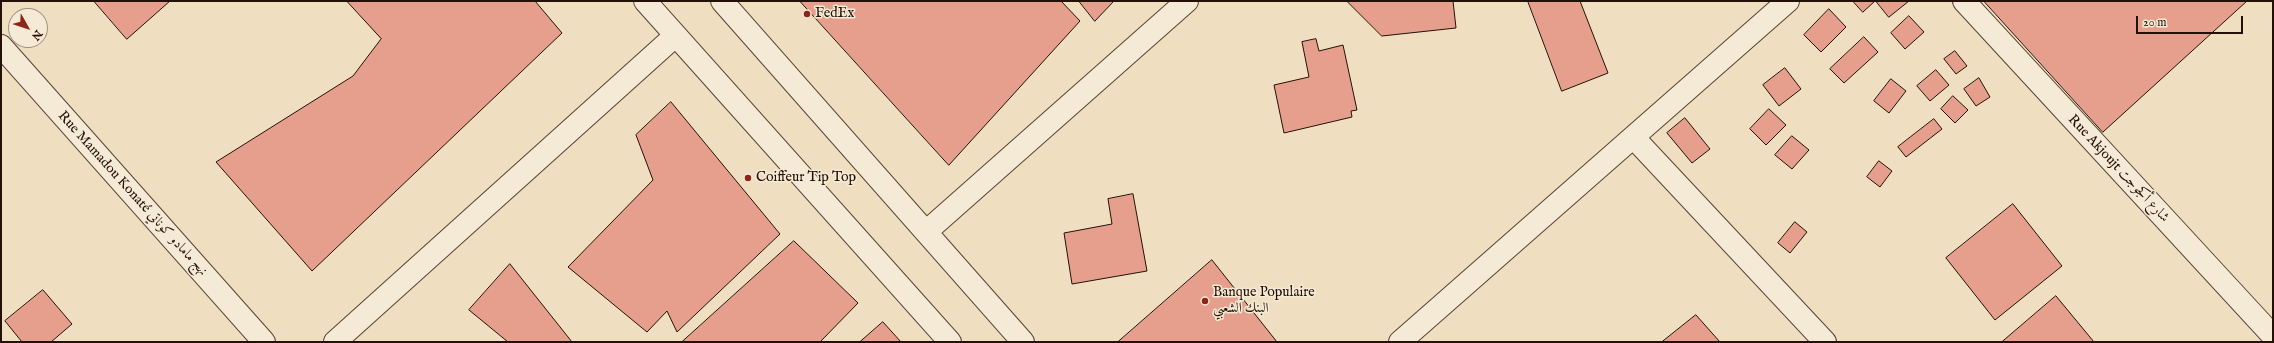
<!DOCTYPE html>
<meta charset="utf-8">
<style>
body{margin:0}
#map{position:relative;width:2274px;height:343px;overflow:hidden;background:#efdec0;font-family:"IM FELL English",serif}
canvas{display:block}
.frame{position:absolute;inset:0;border:2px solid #241105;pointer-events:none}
.north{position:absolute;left:8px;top:8px;width:40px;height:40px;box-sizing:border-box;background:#f5ead6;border:1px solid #a19382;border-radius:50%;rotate:129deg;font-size:11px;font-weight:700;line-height:16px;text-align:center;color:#241105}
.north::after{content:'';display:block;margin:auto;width:14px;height:18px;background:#8f2418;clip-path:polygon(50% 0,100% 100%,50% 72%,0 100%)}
.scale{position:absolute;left:2136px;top:16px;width:107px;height:18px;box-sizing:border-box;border:2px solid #241105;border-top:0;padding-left:5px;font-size:12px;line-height:14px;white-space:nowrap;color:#241105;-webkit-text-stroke:3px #f5ead6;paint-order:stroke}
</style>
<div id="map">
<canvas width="2274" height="343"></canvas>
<div class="frame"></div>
<div class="north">N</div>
<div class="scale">20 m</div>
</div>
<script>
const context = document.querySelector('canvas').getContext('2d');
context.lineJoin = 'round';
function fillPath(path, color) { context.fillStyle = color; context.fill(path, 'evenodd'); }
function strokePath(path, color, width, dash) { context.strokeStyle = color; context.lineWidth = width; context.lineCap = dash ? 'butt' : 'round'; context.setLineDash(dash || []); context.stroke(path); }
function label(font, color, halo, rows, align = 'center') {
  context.font = font + ' "IM FELL English",Amiri,serif'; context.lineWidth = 3; context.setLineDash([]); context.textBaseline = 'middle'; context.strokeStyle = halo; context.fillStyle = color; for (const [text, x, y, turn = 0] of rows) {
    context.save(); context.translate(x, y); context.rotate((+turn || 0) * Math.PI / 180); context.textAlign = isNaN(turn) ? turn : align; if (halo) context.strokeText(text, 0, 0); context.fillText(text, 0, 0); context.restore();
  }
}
const building = new Path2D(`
 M94,1h76l-43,38z
 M347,1h188l27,32 -250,238 -96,-109 137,-86 28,-37z
 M800,1h261l19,20 -131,144z
 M1079,1h35l-19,20z
 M1347,1h106l3,27 -74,8z
 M1528,1h52l28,72 -46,18z
 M1853,1h22l-12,11z
 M1876,1h33l-20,16z
 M1984,1h263l-144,131z
 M1829,9l17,18 -25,25 -17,-17z
 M1909,16l15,16 -19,17 -14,-16z
 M1864,37l14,15 -34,31 -14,-14z
 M1316,39l3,12 24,-6 14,65 -6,1 1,6 -68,16 -10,-48 35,-8 -7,-35z
 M1955,51l12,15 -11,8 -12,-15z
 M1785,68l16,21 -22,17 -16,-21z
 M1936,70l13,15 -19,16 -13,-15z
 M1979,78l11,19 -14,9 -12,-17z
 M1891,79l15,12 -17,22 -15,-12z
 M1953,96l15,14 -13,13 -14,-14z
 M671,102l109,132 -103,98 -10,-21 -20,21 -79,-65 85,-87 -17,-45z
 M1769,109l17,16 -20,20 -16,-16z
 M1685,118l25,31 -18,14 -25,-30z
 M1934,119l8,10 -36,28 -8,-10z
 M1792,136l17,14 -17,19 -17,-14z
 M1879,161l13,10 -12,16 -13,-10z
 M1133,194l14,77 -75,13 -8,-51 48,-9 -4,-25z
 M2013,204l49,62 -67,54 -49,-62z
 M1795,222l12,10 -17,21 -12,-10z
 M794,241l64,62 -38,39h-138z
 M1212,260l65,82h-159z
 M510,264l62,78h-64l-39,-32z
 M43,290l29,34 -21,18h-29l-17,-21z
 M2056,296l38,46h-92z
 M1696,315l24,27h-58z
 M883,322l18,20h-41z`);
const minor = new Path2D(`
 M645,1l305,341
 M722,1l301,341
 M1964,1l309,335
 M1,46l263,296
 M1634,138l191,204
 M927,231l260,-230
 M335,342l340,-306
 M1400,342l388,-341`);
const markers = [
 [807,14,4,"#8f2418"],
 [748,178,4,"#8f2418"],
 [1205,301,4,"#8f2418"]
];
const poiNames = [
 ["FedEx",815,14],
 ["Coiffeur Tip Top",756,178],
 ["Banque Populaire",1213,293],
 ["البنك الشعبي",1213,309]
];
const streetNames = [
 ["Rue Akjoujt شارع أكجوجت",2118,169,47],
 ["Rue Mamadou Konaté نهج مامادو كوناتي",132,194,48]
];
fillPath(building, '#e69f8c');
strokePath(building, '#241105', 1);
strokePath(minor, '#574434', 24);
strokePath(minor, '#f5ead6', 22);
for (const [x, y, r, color] of markers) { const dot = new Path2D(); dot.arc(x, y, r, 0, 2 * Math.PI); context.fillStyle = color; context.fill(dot); strokePath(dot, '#f5ead6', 1.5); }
label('14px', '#241105', '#f5ead6', poiNames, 'left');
label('14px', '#241105', '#f5ead6', streetNames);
</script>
